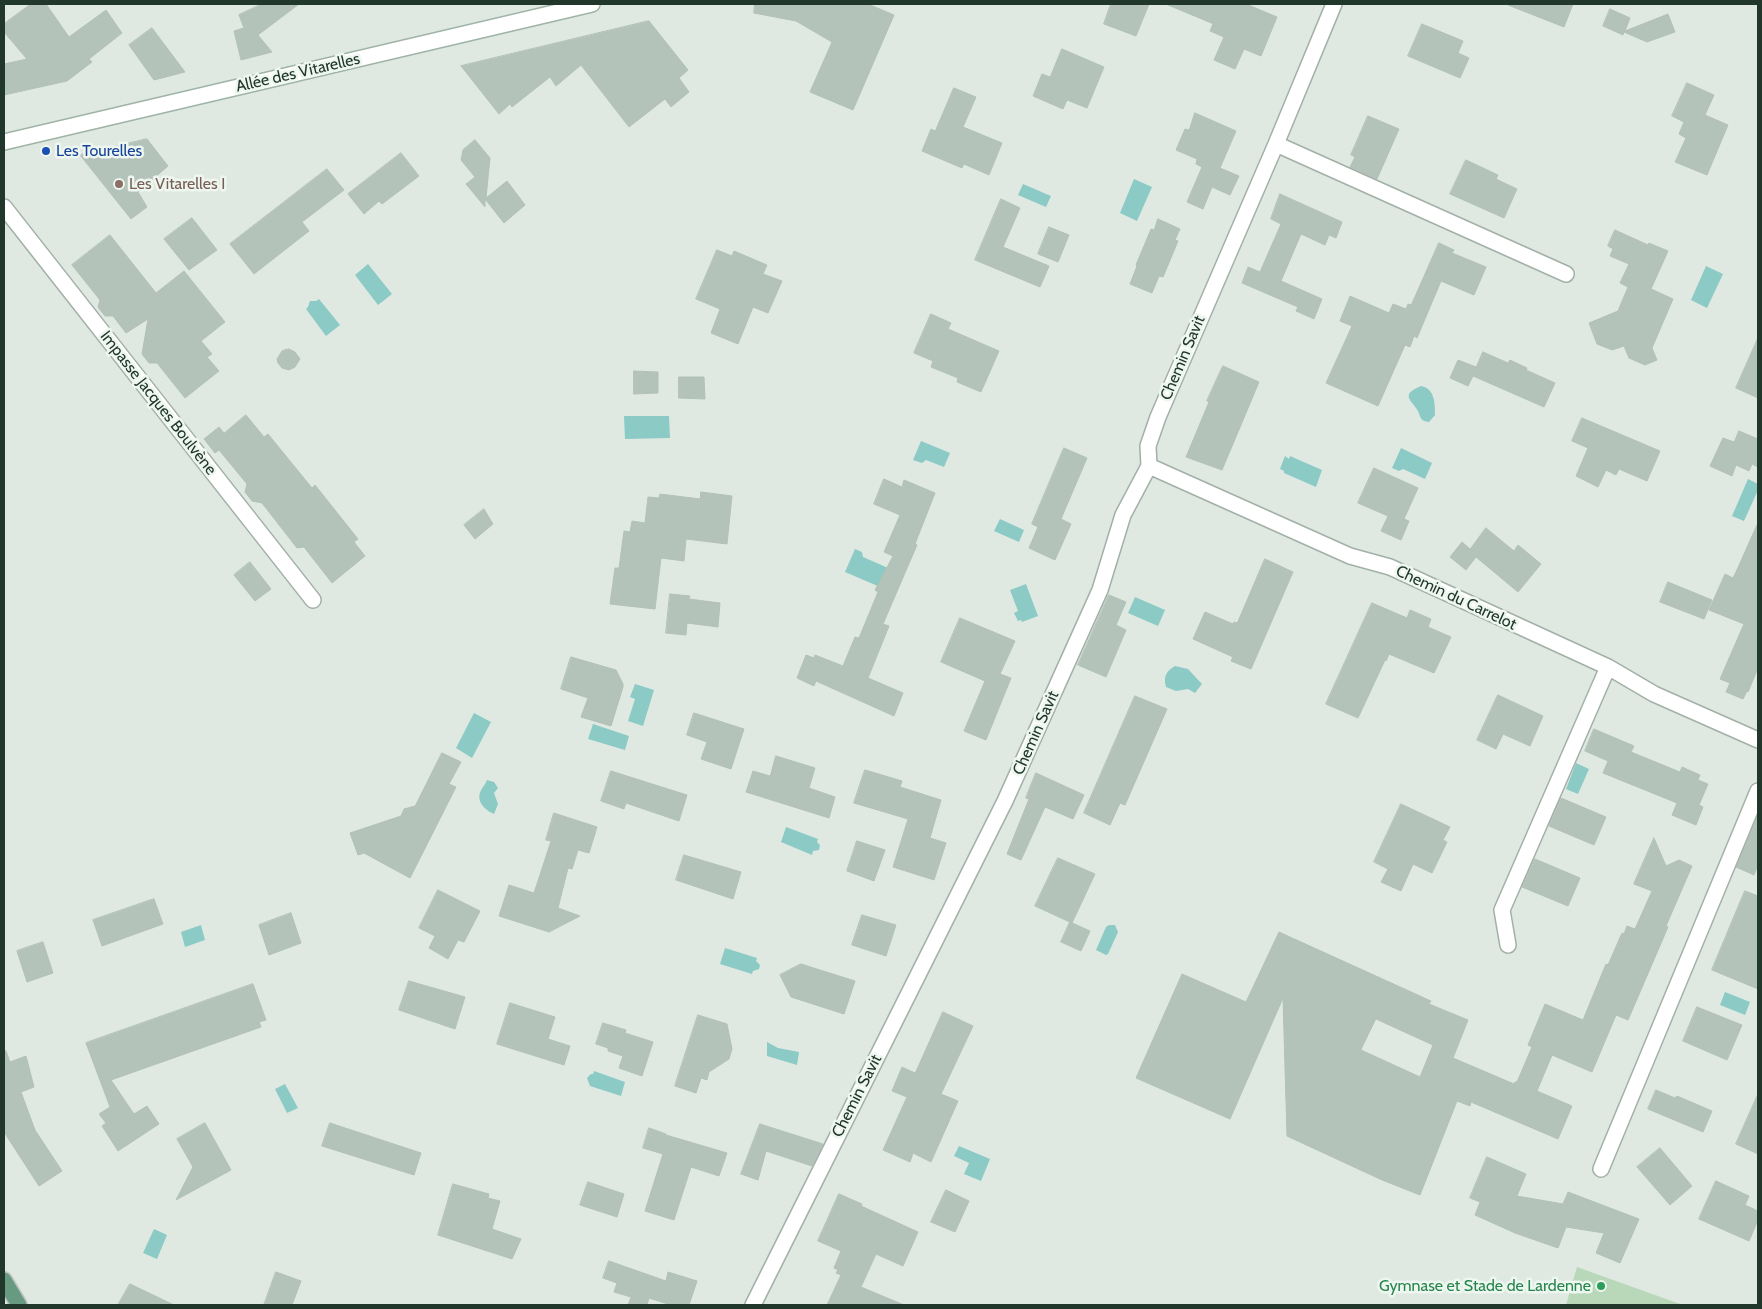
<!DOCTYPE html>
<meta charset="utf-8">
<style>
body{margin:0}
#map{position:relative;width:1762px;height:1309px;overflow:hidden;background:#dfe9e2;font-family:Cabin,sans-serif}
canvas{display:block}
.frame{position:absolute;inset:0;border:5px solid #21372c;pointer-events:none}
</style>
<div id="map">
<canvas width="1762" height="1309"></canvas>
<div class="frame"></div>
</div>
<script>
const context = document.querySelector('canvas').getContext('2d');
context.lineJoin = 'round';
function fillPath(path, color) { context.fillStyle = color; context.fill(path, 'evenodd'); }
function strokePath(path, color, width, dash) { context.strokeStyle = color; context.lineWidth = width; context.lineCap = dash ? 'butt' : 'round'; context.setLineDash(dash || []); context.stroke(path); }
function label(font, color, halo, rows, align = 'center') {
  context.font = font + ' Cabin,sans-serif'; context.lineWidth = 5; context.setLineDash([]); context.textBaseline = 'middle'; context.strokeStyle = halo; context.fillStyle = color; for (const [text, x, y, turn = 0] of rows) {
    context.save(); context.translate(x, y); context.rotate((+turn || 0) * Math.PI / 180); context.textAlign = isNaN(turn) ? turn : align; if (halo) context.strokeText(text, 0, 0); context.fillText(text, 0, 0); context.restore();
  }
}
const green = new Path2D(`
 M1577,1267l106,38h-117z`);
const water = new Path2D(`
 M1134,179l18,8 -15,34 -17,-8z
 M1023,184l28,12 -5,11 -28,-12z
 M368,264l24,30 -14,11 -23,-30z
 M1706,266l17,8 -16,34 -16,-8z
 M319,299l21,26 -14,11 -20,-27 2,-2 2,-6h6z
 M1421,386c14,3 14,17 14,29l-6,7c-9,-1 -8,-4 -11,-11 -6,-11 -19,-16 3,-25z
 M624,416h45l1,22 -45,1z
 M921,441l29,12 -6,14 -18,-7 -4,3 -9,-3z
 M1401,448l31,15 -7,16 -22,-10 -4,2 -7,-3z
 M1285,456l4,3 1,-3 32,14 -6,17 -32,-14v-2l-4,-2z
 M1748,479l10,5v6l-14,31 -12,-5z
 M1000,519l24,11 -5,12 -25,-11z
 M855,549l7,3 1,5 32,14 -8,19 -42,-18z
 M1026,584l12,32 -16,6 -1,-2 -3,1 -4,-8 4,-2 -8,-21z
 M1135,597l30,13 -7,16 -30,-13z
 M1175,666l13,3 14,15 -7,9 -7,-4 -12,2 -10,-4c-3,-10 0,-16 9,-21z
 M635,684l19,6 -11,36 -15,-5 7,-22 -5,-2z
 M474,713l17,9 -19,36 -16,-10z
 M593,724l36,12 -4,14 -37,-11z
 M1576,763l13,6 -11,25 -12,-5z
 M487,780l7,2 4,6 -4,5 4,11 -4,10c-11,-5 -20,-15 -11,-27 1,-2 3,-4 4,-7z
 M786,827l32,12 -1,3 3,3 -1,5 -6,1 -1,4 -31,-13z
 M201,925l4,15 -20,7 -4,-15z
 M1109,925h6l3,7 -10,22 -2,1 -10,-5 10,-23z
 M725,948l32,10 -1,3 4,4 -1,4 -6,2 -1,3 -32,-10z
 M1725,992l25,10 -5,13 -25,-10z
 M767,1042l11,6 21,4 -2,13 -30,-9z
 M594,1071l31,11 -4,14 -31,-10 -3,-8 4,-4h2z
 M285,1084l13,24 -11,5 -12,-24z
 M959,1146l31,13 -9,22 -17,-7 5,-11 -15,-7z
 M154,1229l13,6 -10,24 -14,-6z`);
const building = new Path2D(`
 M31,4h15l23,33 37,-27 16,23 -33,26 3,3 -25,19 -63,14v-31l23,-5 -23,-27v-8z
 M262,4h37l-41,31 14,17 -31,8 -7,-29 10,-3 -5,-13z
 M755,4h113l26,11 -41,95 -43,-18 22,-50 -36,-21 -42,-8z
 M1111,4h38l-13,32 -32,-12z
 M1166,4h80l31,13 -16,39 -17,-7 -9,20 -21,-9 10,-23 -14,-6 3,-7z
 M1508,4h65l-9,23 -56,-22z
 M1610,9l20,9 -5,13 43,-17 7,18 -28,10 -23,-10 -1,3 -20,-9z
 M649,21l39,49 -9,8 10,14 -18,15 -6,-8 -36,28 -48,-62 -25,21 -6,-9 -38,30 -2,-3 -11,10 -38,-48z
 M1422,24l41,17 -5,12 11,5 -9,20 -52,-22z
 M152,28l33,44 -31,8 -25,-35z
 M1062,49l42,18 -17,41 -20,-8 -4,9 -30,-13 9,-22 8,3z
 M1687,83l27,12 -9,20 23,10 -21,50 -32,-13 11,-24 -7,-4 5,-12 -12,-6z
 M954,88l22,9 -13,30 39,16 -13,32 -25,-11 -2,4 -40,-17 9,-22 4,2z
 M1195,113l41,18 -16,37 19,8 -9,19 -18,-8 -9,22 -16,-7 15,-35 -6,-3 1,-5 -21,-9 9,-21 4,1z
 M1368,116l31,13 -22,50 -27,-12 5,-10 -4,-2z
 M147,139l21,27 -30,26 9,15 -16,12 -51,-64z
 M475,140l15,18 -4,40 21,-17 18,24 -21,18 -19,-24v8l-19,-23 9,-7 -14,-17 2,-10z
 M401,153l18,23 -37,28 -3,-3 -15,13 -16,-20z
 M1466,160l32,15 -2,4 21,10 -13,29 -54,-24z
 M327,169l17,21 -42,32 7,9 -55,43 -24,-30z
 M1280,194l62,28 -6,16 -7,-3 -4,10 -24,-11 -20,47 41,18 -8,20 -18,-8 2,-4 -56,-24 6,-16 12,5 21,-48 -10,-5z
 M1001,199l19,9 -17,39 46,19 -9,21 -65,-27z
 M192,218l25,32 -28,20 -25,-31z
 M1158,219l22,10 -5,11 3,1 -15,36 -4,-1 -7,17 -22,-9 7,-18 -1,-1 15,-36 3,1z
 M1049,227l20,8 -11,27 -20,-8z
 M1615,230l33,15 1,-2 19,8 -17,38 22,10 -21,49 5,12 -12,5 -16,-7 -5,-12 -12,4 -15,-6 -8,-21 29,-12 10,-24 -8,-4 9,-19 -19,-8 3,-7 -5,-3z
 M110,235l46,58 28,-22 41,51 -24,19 11,13 -5,3 12,14 -34,27 -28,-35h-8l-7,-9 6,-35 -22,14 -13,-17h-8l-7,-9 2,-7 -28,-35z
 M1439,243l15,7 -2,3 34,14 -12,28 -33,-14 -24,57 -3,-2 -4,11 -5,-2 -27,61 -52,-23 26,-57 -12,-5 10,-25 39,17 4,-9 13,5 2,-5 3,1z
 M717,250l15,6 2,-5 33,14 -4,9 19,7 -14,32 -15,-6 -15,37 -27,-11 9,-24 -24,-10z
 M931,314l20,9 -3,6 51,22 -18,41 -24,-10 1,-4 -27,-11 2,-6 -19,-8z
 M1758,338v60l-22,-10z
 M289,349l6,3 5,7 -5,8 -6,3 -7,-2 -4,-5 -1,-4 5,-8z
 M1483,352l25,11 2,-3 17,8 -1,2 29,13 -11,24 -71,-31 -5,10 -18,-8 8,-18 18,7z
 M1223,366l36,16 -37,88 -36,-13 23,-55 -2,-1z
 M634,371l24,1v21l-24,1z
 M679,377h25l1,22 -26,-1z
 M246,415l18,22 4,-3 44,54 3,-3 43,54 -4,3 11,14 -33,27 -28,-36 -7,1 -35,-45 -10,-2 -7,-9 2,-8 -28,-34 -4,3 -11,-14 15,-12 5,6z
 M1582,418l78,33 -13,30 -28,-12 -3,6 -10,-5 -8,17 -22,-11 12,-28 -16,-7z
 M1739,431l19,8v28l-6,-3 -3,7 -13,-6 -4,11 -22,-10 13,-28 11,4z
 M1064,448l23,10 -26,61 10,5 -16,36 -26,-12 9,-21 -6,-3z
 M1374,468l44,20 -14,31 5,2 -8,19 -20,-9 7,-15 -30,-13z
 M884,479l18,8 2,-7 31,13 -20,51 2,1 -34,79 6,2 -21,52 35,15 -9,23 -78,-35 -2,5 -17,-8 9,-23 8,3 1,-3 28,11 12,-29 4,1 19,-46 -3,-2 18,-34 -9,-4 16,-37 -26,-11z
 M701,492l31,4 -5,48 -41,-5 -2,22 -23,-3 -6,51 -45,-5 5,-36h4l5,-37 6,1 2,-11 13,2 3,-26 11,1 1,-4 40,5z
 M484,509l9,15 -18,15 -11,-14z
 M1758,523v145l-10,24 -1,-1 -4,8 -17,-7 4,-9 -10,-4 24,-55 -35,-14 16,-36 8,4z
 M1486,528l28,23 4,-6 23,19 -23,28 -42,-35 -10,13 -16,-13 12,-15 8,7z
 M1265,559l28,13 -42,97 -20,-8 2,-4 -40,-18 12,-27 28,12 1,-2 3,1z
 M250,562l21,27 -16,12 -21,-26z
 M1668,582l44,18 -8,19 -44,-17z
 M670,594l20,2 -1,3 31,4 -2,24 -31,-4 -1,12 -20,-2z
 M1109,595l17,7 -10,23 10,5 -20,47 -28,-12z
 M1372,603l35,15 3,-8 21,9 -3,8 23,10 -17,36 -45,-19 -3,7 -1,-1 -27,58 -32,-14z
 M960,618l55,23 -15,33 11,4 -25,62 -22,-9 21,-50 -44,-19z
 M571,657l45,13 7,14v3l-12,39 -30,-9 7,-19 -27,-9z
 M1498,695l45,21 -13,30 -27,-12 -7,15 -19,-9z
 M1135,696l32,13 -42,96 -5,-2 -10,22 -26,-12z
 M694,713l50,16 -13,40 -30,-10 6,-17 -20,-7z
 M1594,729l40,17 -3,6 49,20 2,-5 18,8 -2,5 10,4 -9,21 4,2 -7,18 -24,-10 5,-12 -74,-30 5,-12 -23,-10z
 M442,753l19,9 -12,22 7,3 -46,91 -46,-25 -6,2 -8,-22 51,-17 3,-7 11,-3z
 M776,756l39,12 -6,20 26,9 -6,21 -83,-26 7,-21 17,5z
 M865,770l37,11 -2,6 41,13 -11,38 16,5 -12,37 -41,-13 15,-48 -54,-16z
 M611,771l76,24 -8,26 -53,-18 -2,6 -23,-8z
 M1036,773l48,22 -11,24 -28,-12 -24,53 -14,-6 22,-55 -3,-1z
 M1561,798l45,19 -12,28 -45,-19z
 M1401,804l49,23 -7,13 4,2 -15,31 -19,-9 -12,27 -20,-9 7,-13 -14,-7z
 M554,813l43,14 -8,26 -11,-3 -6,19 -4,-1 -10,40 22,8 -31,16 -50,-16 10,-31 25,8 17,-52 -5,-1z
 M1758,815v50l-4,10 -18,-8z
 M1654,838l12,28 13,-6 13,6 -26,60 2,1 -40,93 -12,-5 -24,57 -40,-17 -15,36 35,15 -14,33 -87,-37 -1,4 -13,-5 -37,94 -38,-15 -95,-44 -4,-138 -53,121 -94,-41 46,-104 64,28 33,-70 152,69 -2,3 39,16 -15,38 61,26 1,-2h2l15,-35 -4,-2 17,-41 38,16 23,-56 2,1 14,-32 2,1 3,-8 8,3 17,-38 -18,-7zM1376,1019l57,26 -13,32 -59,-27z
 M857,841l28,9 -11,31 -27,-10z
 M684,855l57,17 -8,27 -57,-19z
 M1058,858l37,16 -23,49 -37,-17z
 M1535,859l45,19 -12,28 -46,-19z
 M438,890l42,21 -16,31 -6,-2 -10,19 -19,-11 6,-12 -16,-8z
 M1745,891l13,5v93l-46,-19z
 M154,899l9,25 -61,22 -9,-26z
 M291,913l10,30 -32,12 -10,-30z
 M862,915l34,10 -10,31 -34,-11z
 M1070,922l20,9 -9,20 -20,-9z
 M43,942l10,31 -26,9 -10,-31z
 M801,964l54,17 -11,33 -53,-17 -11,-22z
 M409,981l56,16 -10,32 -56,-19z
 M253,984l13,36 -7,2 2,5 -150,53 23,34 13,-8 12,18 -41,27 -16,-25 4,-3 -7,-9 11,-7 -24,-64z
 M510,1003l45,14 -7,22 22,7 -6,19 -67,-21z
 M1697,1007l45,18 -15,35 -44,-19z
 M943,1012l30,14 -32,68 17,7 -27,61 -18,-9 -3,9 -27,-12 24,-53 -15,-6 10,-24 13,6z
 M698,1015l29,9 5,25 -3,10 -20,13 -2,8 -6,-2 -5,15 -21,-7z
 M603,1023l23,7 -1,3 28,9 -11,34 -23,-8 4,-12 -15,-5v-3l-12,-4z
 M6,1051l4,11 16,-6 8,31 -13,5 14,38 27,41 -23,15 -35,-54v-80z
 M1656,1090l19,8 2,-2 35,15 -9,21 -55,-23z
 M1758,1094v60l-22,-10z
 M205,1123l26,47 -55,30 17,-33 -16,-28z
 M330,1123l91,30 -7,22 -92,-29z
 M760,1124l63,20 -11,22 -46,-15 -8,29 -17,-6z
 M649,1128l17,6v1l61,18 -8,23 -28,-9 -17,53 -29,-9 18,-57 -20,-6z
 M1660,1148l32,38 -22,19 -33,-38z
 M1487,1157l39,17 -9,22 46,8 5,-12 71,27 -19,44 -24,-10 8,-20 -38,-6 -8,21 -43,-15 -40,-18 5,-13 -10,-4z
 M1716,1181l33,15 -4,9 13,6v9l-9,21 -50,-22z
 M588,1182l36,12 -7,23 -37,-12z
 M453,1184l36,10 -1,4 12,3 -8,28 29,10 -9,20 -74,-24z
 M946,1190l23,11 -14,31 -24,-10z
 M839,1194l23,10 -1,2 57,26 -15,34 -27,-12 -15,33 43,18h-77l14,-30 -5,-2 2,-3 -4,-2 7,-17 -23,-10z
 M609,1261l57,20 2,-9 29,9 -8,24h-18l-22,-7 -2,7h-19l3,-8 -17,-5 3,-9 -14,-5z
 M276,1272l25,9 -9,24h-28z
 M130,1284l44,21h-56z`);
const street = new Path2D(`
 M1276,144l290,130
 M4,207l309,393
 M1149,466l201,90 40,11 218,100 46,27 104,46
 M1508,945l-6,-35 106,-243
 M1601,1169l157,-378
 M753,1305l252,-504 95,-211 23,-75 26,-49 -1,-20 10,-29 118,-273 58,-140`);
const secondary = new Path2D(`
 M4,142l588,-138`);
const primary = new Path2D(`
 M4,1280l15,25`);
const markers = [
 [46,151,5,"#1a4fb4"],
 [119,184,5,"#8d6e63"],
 [1601,1286,5,"#2e9e5b"]
];
const streetNames = [
 ["Allée des Vitarelles",298,73,-13],
 ["Chemin Savit",1183,358,-67],
 ["Impasse Jacques Boulvène",158,403,52],
 ["Chemin du Carrelot",1456,598,25],
 ["Chemin Savit",1036,733,-66],
 ["Chemin Savit",857,1096,-63]
];
const transitNames = [
 ["Les Tourelles",56,151]
];
const educationNames = [
 ["Les Vitarelles I",129,184]
];
const leisureNames = [
 ["Gymnase et Stade de Lardenne",1591,1286]
];
fillPath(green, '#b9d8ba');
fillPath(water, '#8bcac5');
fillPath(building, '#b4c3ba');
strokePath(building, '#b2c1b7', 1);
strokePath(street, '#a2b0a8', 18);
strokePath(secondary, '#9fb3a7', 18);
strokePath(primary, '#bcc3c0', 18);
strokePath(street, '#fff', 15);
strokePath(secondary, '#fff', 15);
strokePath(primary, '#679a81', 15);
for (const [x, y, r, color] of markers) { const dot = new Path2D(); dot.arc(x, y, r, 0, 2 * Math.PI); context.fillStyle = color; context.fill(dot); strokePath(dot, '#eef6f0', 2); }
label('16px', '#21372c', '#eef6f0', streetNames);
label('16px', '#164399', '#eef6f0', transitNames, 'left');
label('16px', '#785e54', '#eef6f0', educationNames, 'left');
label('16px', '#27864d', '#eef6f0', leisureNames, 'right');
</script>
